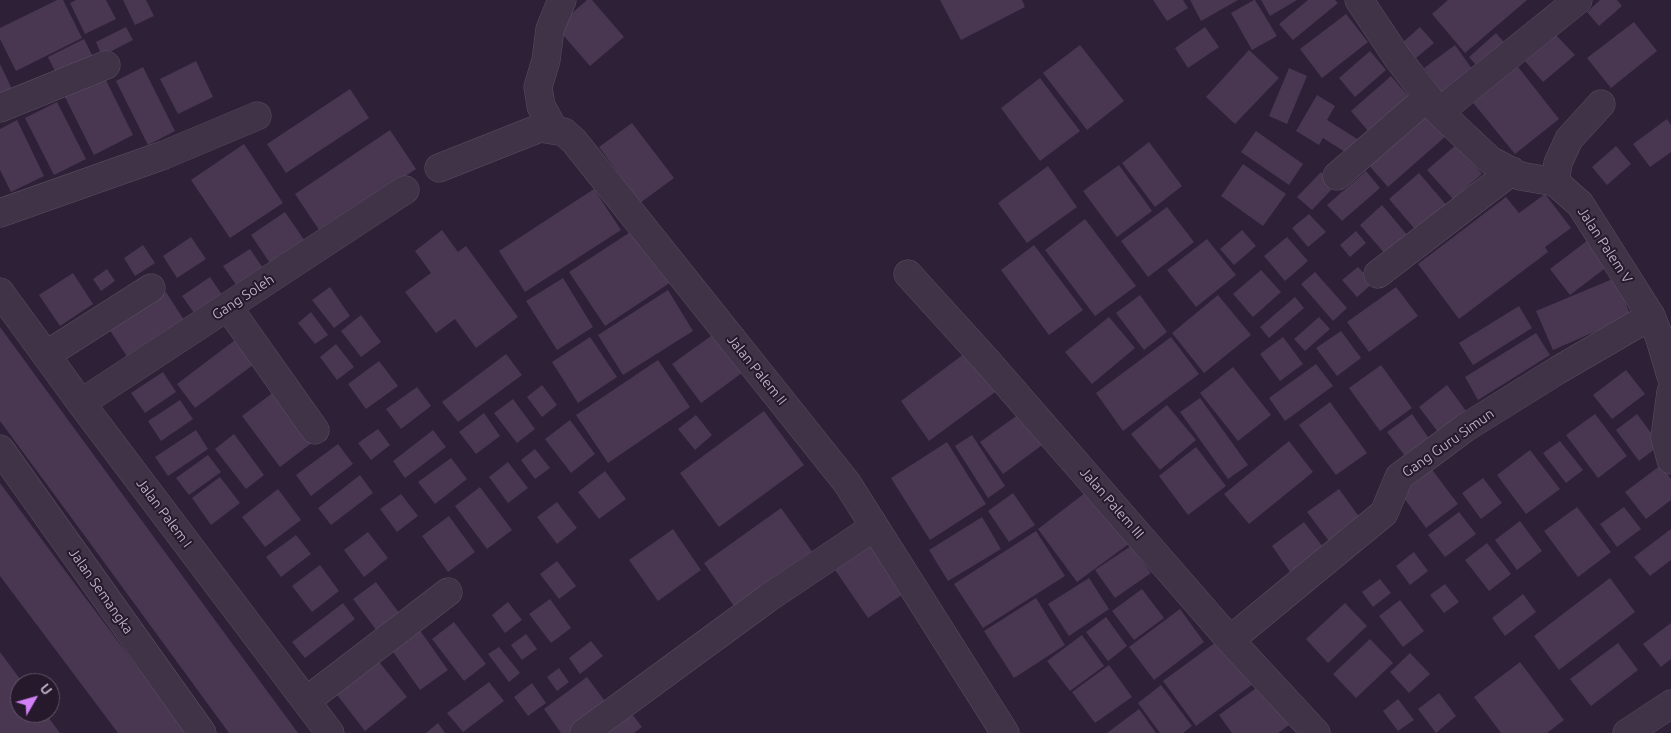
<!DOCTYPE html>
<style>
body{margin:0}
#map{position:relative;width:1671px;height:733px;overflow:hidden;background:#2e2036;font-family:Ubuntu,sans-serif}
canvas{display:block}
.north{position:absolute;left:10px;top:673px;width:50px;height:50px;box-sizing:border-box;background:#25192b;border:1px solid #625468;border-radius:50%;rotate:52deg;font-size:14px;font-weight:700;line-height:20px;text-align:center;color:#bdadc4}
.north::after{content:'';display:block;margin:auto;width:18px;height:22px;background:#d180f6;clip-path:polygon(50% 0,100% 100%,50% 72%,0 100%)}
</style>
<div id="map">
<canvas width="1671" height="733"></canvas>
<div class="north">U</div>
</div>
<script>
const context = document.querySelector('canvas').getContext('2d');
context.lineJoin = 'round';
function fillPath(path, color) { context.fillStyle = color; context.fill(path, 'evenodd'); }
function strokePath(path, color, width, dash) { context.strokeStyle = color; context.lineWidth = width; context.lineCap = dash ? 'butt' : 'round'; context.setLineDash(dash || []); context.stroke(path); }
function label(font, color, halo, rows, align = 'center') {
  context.font = font + ' Ubuntu,sans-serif'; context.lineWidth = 4; context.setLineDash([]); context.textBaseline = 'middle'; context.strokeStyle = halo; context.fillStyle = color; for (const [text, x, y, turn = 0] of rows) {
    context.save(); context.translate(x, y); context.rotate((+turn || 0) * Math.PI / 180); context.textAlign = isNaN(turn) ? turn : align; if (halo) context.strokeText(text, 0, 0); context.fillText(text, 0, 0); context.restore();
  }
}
const building = new Path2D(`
 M57,0h6l19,38 -66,33 -16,-32v-11z
 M76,0h30l10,19 -31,15 -15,-31z
 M123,0h23l8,16 -19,9z
 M587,0h5l32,37 -34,29 -34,-39z
 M940,0h82l3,7 -64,33z
 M1153,0h30l5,8 -21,13z
 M1190,0h48l-37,21z
 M1254,0h1l22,36 -25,14 -21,-37z
 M1261,0h36l-27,16z
 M1308,0h27l3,3 -45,37 -14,-16z
 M1448,0h79l-62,53 -33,-39z
 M1600,0h17l5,6 -23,20 -12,-14z
 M1346,14l22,28 -46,36 -22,-29z
 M1634,22l23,29 -46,37 -24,-30z
 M126,27l7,13 -31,16 -6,-14z
 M1205,27l14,20 -31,21 -13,-20z
 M1420,27l14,16 -18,15 -14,-15z
 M1496,33l13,15 -27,24 -13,-15z
 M1555,34l20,21 -32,27 -18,-21z
 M84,39l11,22 -36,18 -11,-22z
 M1080,45l44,56 -37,29 -44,-57z
 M1455,45l20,28 -31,23 -20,-28z
 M1249,50l30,28 -44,46 -29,-27z
 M1370,51l16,19 -31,27 -16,-19z
 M196,61l17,36 -35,17 -18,-35z
 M1515,63l44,56 -44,35 -45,-55z
 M0,64l13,27 -13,7z
 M143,67l32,64 -27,14 -32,-64z
 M1289,68l18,8 -20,48 -18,-8z
 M103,74l30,61 -39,20 -31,-62z
 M1391,76l23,27 -40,35 -23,-27z
 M1040,78l40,53 -40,30 -39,-53z
 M350,89l19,29 -83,55 -19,-29z
 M1317,95l18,11 -8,14 35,22 -9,15 -30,-19 -4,7 -23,-14z
 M57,102l29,57 -32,16 -29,-57z
 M1425,111l21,25 -58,51 -22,-25z
 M1667,119l4,6v27l-21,15 -17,-23z
 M17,120l27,56 -33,16 -11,-22v-41z
 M632,123l42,55 -34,25 -41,-56z
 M390,130l26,39 -95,64 -26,-39z
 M1256,131l47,33 -14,21 -48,-33z
 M1149,142l33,44 -27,21 -33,-44z
 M244,144l39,59 -53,35 -39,-58z
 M1457,144l25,30 -29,25 -26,-29z
 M1616,146l15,18 -24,21 -15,-18z
 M1243,164l43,30 -23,32 -42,-30z
 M1119,165l33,46 -35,26 -34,-46z
 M1048,166l29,41 -50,36 -29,-40z
 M1366,171l14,17 -38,33 -15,-16z
 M1321,172l14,14 -23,24 -15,-13z
 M1419,173l30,35 -30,26 -30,-35z
 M594,189l27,41 -96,62 -26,-41z
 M1545,194l26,34 -26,19 3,5 -89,67 -41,-55 88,-67 13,16z
 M1382,205l27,32 -22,19 -27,-31z
 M1167,207l27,35 -46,35 -27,-36z
 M285,212l24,35 -35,22 -23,-34z
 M1309,214l17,18 -18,15 -16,-19z
 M1085,219l51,67 -41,30 -50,-66z
 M635,229l36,53 -66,44 -36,-54z
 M442,230l16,22 8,-6 52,71 -42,31 -21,-29 -19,14 -31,-41 26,-19 -16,-22z
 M1242,230l14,16 -22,19 -14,-16z
 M1356,231l10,12 -16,14 -10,-12z
 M191,237l15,22 -29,19 -14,-22z
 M1287,237l21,24 -23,20 -21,-25z
 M1207,239l29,36 -40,32 -29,-37z
 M1588,240l20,26 -38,29 -20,-26z
 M143,245l12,18 -20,13 -11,-18z
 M1034,245l49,65 -34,25 -48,-65z
 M250,249l13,19 -26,18 -14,-20z
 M1358,267l15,16 -16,14 -15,-17z
 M107,269l8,12 -14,10 -8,-12z
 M1261,270l20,22 -28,25 -20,-23z
 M1315,272l32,36 -14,13 -32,-37z
 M73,273l20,31 -33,22 -21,-31z
 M210,277l15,22 -28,18 -15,-21z
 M563,278l30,49 -36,23 -31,-49z
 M1615,278l16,38 -78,34 -17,-39z
 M330,287l20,29 -16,12 -22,-28z
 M1396,287l22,29 -49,36 -22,-30z
 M668,290l25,41 -70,44 -25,-40z
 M166,292l20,31 -56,38 -21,-32z
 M1140,295l27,37 -23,18 -28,-37z
 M1218,295l33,40 -47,38 -32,-40z
 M1295,297l9,11 -35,30 -9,-11z
 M1519,306l13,22 -59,37 -14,-22z
 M311,312l17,23 -13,9 -17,-21z
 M361,315l20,27 -20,15 -20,-26z
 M1109,317l26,31 -43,36 -27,-32z
 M1319,317l11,12 -25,22 -11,-12z
 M0,327l134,183 164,223h-69l-139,-190 -90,-122z
 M718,331l28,39 -45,33 -29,-39z
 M1341,331l20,27 -24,18 -21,-28z
 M1536,333l14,22 -72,45 -13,-23z
 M590,337l27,40 -39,26 -26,-41z
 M1171,337l28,37 -76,57 -27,-38z
 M1283,337l20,27 -23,17 -20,-27z
 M235,340l18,25 -58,43 -18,-24z
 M336,344l18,23 -17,13 -17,-23z
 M968,351l30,39 -69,51 -28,-40z
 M506,354l16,21 -64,47 -16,-20z
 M658,360l32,47 -82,56 -32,-48z
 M379,361l19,25 -32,23 -18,-25z
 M1316,364l17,22 -48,35 -16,-23z
 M1381,365l31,43 -32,23 -31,-43z
 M1233,367l38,48 -33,26 -38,-48z
 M1626,370l19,24 -33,25 -19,-24z
 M163,372l13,20 -31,21 -14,-20z
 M542,385l15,20 -15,12 -15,-20z
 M1447,385l22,30 -28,21 -22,-29z
 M417,387l14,19 -30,23 -15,-20z
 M279,388l38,51 -37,28 -38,-51z
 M1200,398l48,67 -20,14 -48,-67z
 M513,399l22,30 -18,14 -23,-30z
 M180,400l13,19 -32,22 -13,-20z
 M1330,402l37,51 -31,22 -37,-50z
 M1167,405l29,35 -36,30 -29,-36z
 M1026,409l23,31 -46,34 -23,-32z
 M764,411l40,54 -85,62 -39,-54z
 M484,413l16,23 -24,18 -17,-22z
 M1412,414l23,33 -24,17 -24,-32z
 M1595,414l32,42 -29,22 -32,-43z
 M1637,414l23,31 -21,16 -23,-31z
 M696,415l16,20 -17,15 -17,-21z
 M570,420l25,34 -24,19 -26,-34z
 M378,429l12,16 -19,15 -13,-17z
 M196,430l12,19 -40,27 -13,-19z
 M433,430l13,17 -41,31 -12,-17z
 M234,434l30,41 -18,14 -31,-40z
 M972,435l33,51 -17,12 -33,-52z
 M1289,441l24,31 -64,52 -25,-30z
 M1560,441l23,29 -17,13 -23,-30z
 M947,442l39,62 -56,36 -39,-62z
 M338,444l15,20 -42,32 -15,-21z
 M1196,447l30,39 -38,29 -29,-39z
 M535,449l15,19 -15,11 -14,-19z
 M1530,450l30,39 -34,25 -29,-39z
 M208,455l13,17 -32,23 -13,-17z
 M451,458l16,21 -32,25 -17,-22z
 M508,462l20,26 -20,15 -19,-26z
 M1661,465l10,14v21l-25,19 -21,-27z
 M1430,467l28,37 -32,24 -28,-38z
 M605,471l21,28 -27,20 -21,-27z
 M360,475l13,18 -42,32 -13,-17z
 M220,477l20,26 -29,22 -19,-27z
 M1483,478l19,25 -21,16 -19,-26z
 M0,483l57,77 130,173h-69l-18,-24 -100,-133z
 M1094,486l40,54 -57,42 -39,-53z
 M480,487l32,43 -25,19 -32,-43z
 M278,489l23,31 -36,27 -23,-30z
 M1339,489l24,33 -31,23 -25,-33z
 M1013,493l22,32 -26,17 -21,-31z
 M401,494l17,22 -21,16 -17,-23z
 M557,502l20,26 -20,16 -20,-27z
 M1577,507l34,45 -33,25 -34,-46z
 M1624,507l17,22 -24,18 -17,-23z
 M781,508l35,49 -78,55 -34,-49z
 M1459,512l17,22 -31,23 -17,-22z
 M449,516l26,36 -27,20 -26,-36z
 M982,517l19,32 -53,32 -19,-31z
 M1520,521l22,30 -25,19 -22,-30z
 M1304,522l22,29 -33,25 -21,-30z
 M673,529l28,41 -43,31 -29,-41z
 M1671,529v31l-21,16 -16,-19z
 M1036,531l29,45 -82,52 -29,-44z
 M368,532l20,26 -24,19 -20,-27z
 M296,535l15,19 -30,23 -15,-20z
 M872,536l37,54 -41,28 -37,-54z
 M1487,543l24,31 -22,17 -24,-31z
 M1131,546l20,27 -36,25 -20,-28z
 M1414,552l14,19 -18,14 -14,-19z
 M557,561l19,25 -17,13 -19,-25z
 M320,565l19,26 -27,21 -20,-26z
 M1089,578l20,31 -40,27 -21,-32z
 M1610,578l25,34 -76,58 -25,-34z
 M1380,579l11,14 -18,14 -11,-15z
 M376,582l30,40 -23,17 -30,-40z
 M1445,584l14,18 -15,11 -14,-18z
 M1142,589l22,29 -30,22 -22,-29z
 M1523,594l13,18 -31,24 -13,-18z
 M1036,598l29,47 -51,33 -30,-47z
 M550,599l21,29 -20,15 -22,-29z
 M1400,600l24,31 -21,16 -24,-31z
 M508,602l14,18 -17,13 -13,-18z
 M343,603l12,16 -50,39 -13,-16z
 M1345,603l22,23 -39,37 -22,-24z
 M1180,609l24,33 -50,38 -25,-33z
 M1106,617l21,29 -19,15 -22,-29z
 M414,622l34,48 -28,20 -34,-48z
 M454,622l32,42 -22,17 -32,-42z
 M1671,623v36l-10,8 -18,-23z
 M526,634l11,15 -15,11 -11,-15z
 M1082,635l22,31 -34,25 -23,-30z
 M1220,639l33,45 -57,42 -33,-45z
 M1370,639l23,24 -37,35 -23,-24z
 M591,641l12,15 -23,18 -11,-16z
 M1618,643l20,27 -47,36 -21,-27z
 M499,647l21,26 -11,9 -21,-28z
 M0,652l23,31h-3v30h25l15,20h-60z
 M1410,653l20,21 -21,19 -19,-21z
 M373,654l34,43 -42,34 -34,-44z
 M1520,662l44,58 -17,13h-46l-27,-36z
 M1109,665l23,32 -37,26 -23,-31z
 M559,668l10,14 -12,9 -10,-14z
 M587,677l23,31 -34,25h-15l-17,-24z
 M489,682l15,19 -41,31 -16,-19z
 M532,683l14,20 -18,13 -14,-19z
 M1263,683l29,40 -14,10h-46l-13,-18z
 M1161,685l31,41 -9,7h-23l-22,-30z
 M1439,693l17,23 -20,17 -18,-24z
 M1398,699l16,21 -16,11 -15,-20z
 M1139,709l17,24h-49z
 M629,710l13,17 -8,6h-36z
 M438,723l7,10h-19z`);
const minor = new Path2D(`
 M1359,0l38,57 42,55 51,48 30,16 35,6 25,22 71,112 9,23 11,37
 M0,108l106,-43
 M1439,112l139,-112
 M554,130l-13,-24 -3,-19 8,-27 4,-31 12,-29
 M439,168l101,-40 24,4 10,9 273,342 158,250
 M1337,176l91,-79
 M1555,182l3,-19 11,-24 32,-35
 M0,213l164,-58 93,-39
 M908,274l79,87 243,279 86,93
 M1378,274l134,-103
 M0,292l81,111 249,330
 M228,307l87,123
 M46,355l105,-67
 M1671,392l-6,45 6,23
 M81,403l324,-213
 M0,449l202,284
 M1230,640l154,-127 15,-36 66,-49 93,-58 93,-54
 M306,701l142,-109
 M584,733l184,-135 106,-71
 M1627,733l44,-29`);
const streetNames = [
 ["Jalan Palem V",1605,245,57],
 ["Gang Soleh",243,297,-33],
 ["Jalan Palem II",757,370,51],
 ["Gang Guru Simun",1448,443,-35],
 ["Jalan Palem III",1112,503,49],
 ["Jalan Palem I",164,513,53],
 ["Jalan Semangka",101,591,55]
];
fillPath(building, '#493752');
strokePath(minor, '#5b4e62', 29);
strokePath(minor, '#403347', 28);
label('14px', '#bdadc4', '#25192b', streetNames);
</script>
